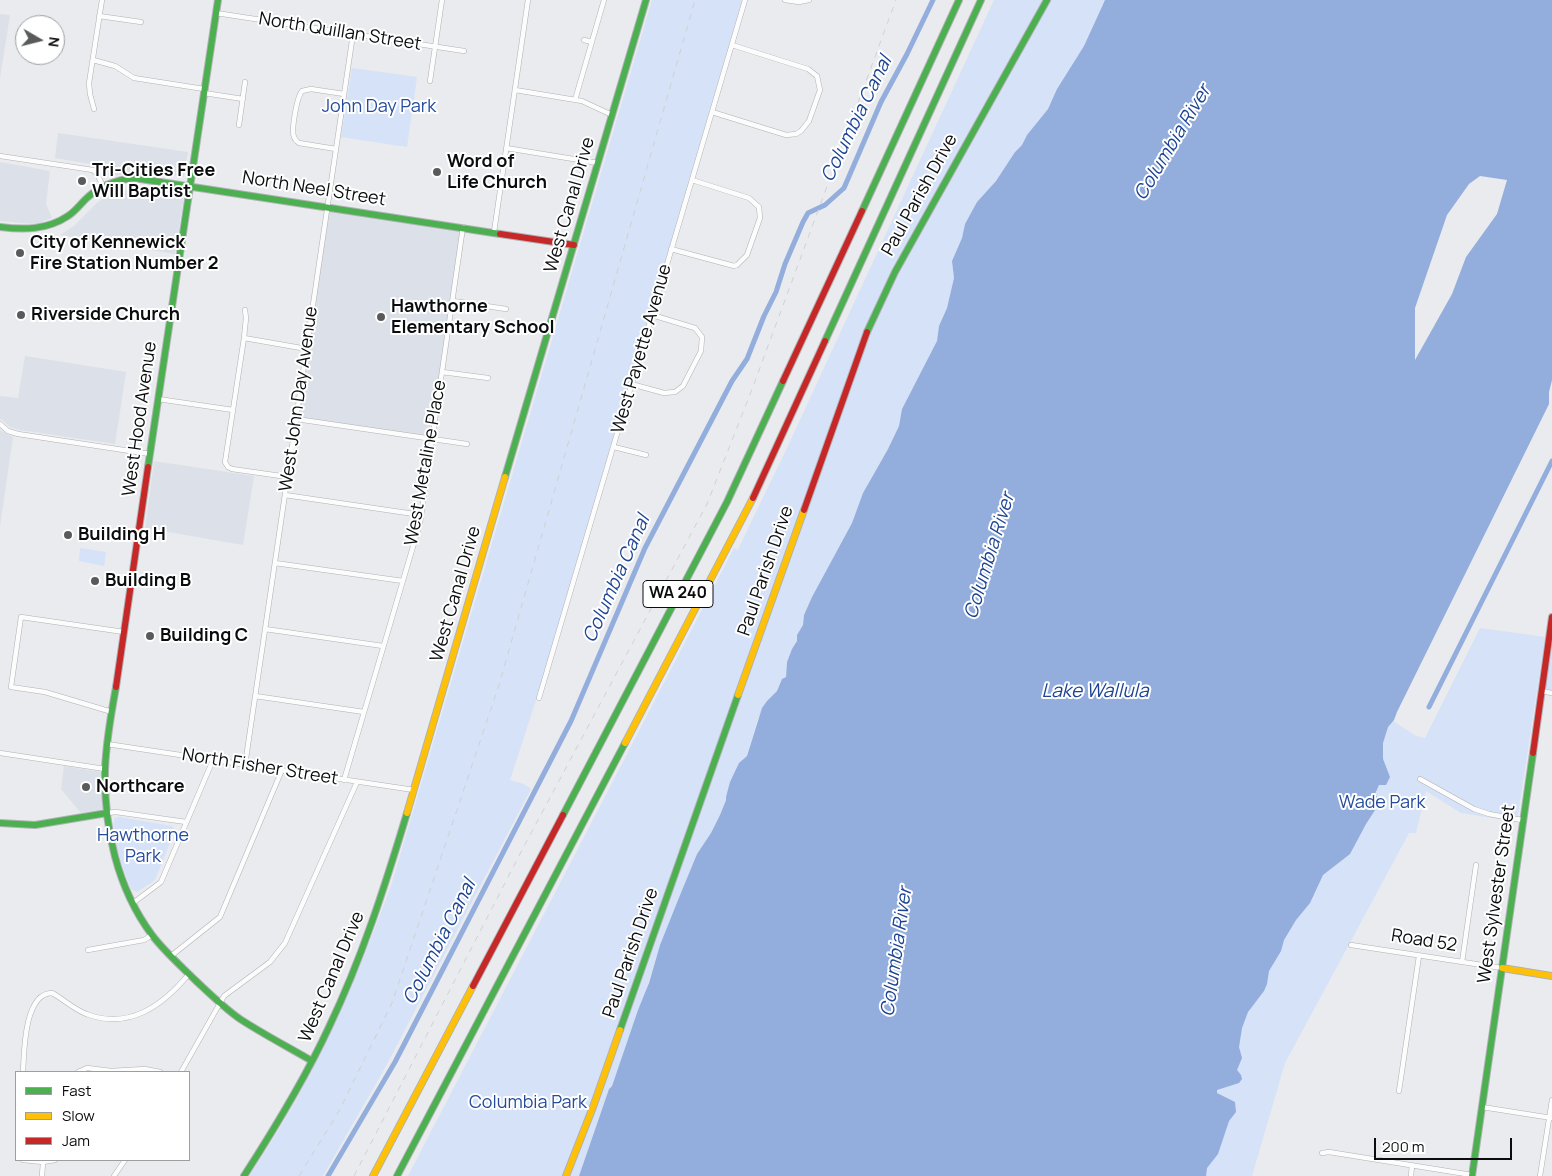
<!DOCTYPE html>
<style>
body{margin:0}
#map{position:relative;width:1552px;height:1176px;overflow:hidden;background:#e9ebee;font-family:Manrope,sans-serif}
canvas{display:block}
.legend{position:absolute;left:15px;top:1071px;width:175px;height:90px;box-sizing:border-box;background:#fff;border:1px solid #9d9e9f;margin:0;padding:6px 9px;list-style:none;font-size:15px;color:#0b0c0e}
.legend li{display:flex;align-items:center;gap:10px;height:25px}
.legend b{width:25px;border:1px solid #9d9e9f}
.north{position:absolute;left:15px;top:15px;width:50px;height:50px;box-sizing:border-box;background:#fff;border:1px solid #9d9e9f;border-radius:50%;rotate:98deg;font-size:14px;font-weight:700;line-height:20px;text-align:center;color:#0b0c0e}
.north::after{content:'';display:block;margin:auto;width:18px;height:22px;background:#595a5c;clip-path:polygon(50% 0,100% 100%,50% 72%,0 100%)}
.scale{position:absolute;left:1374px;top:1138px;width:138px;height:22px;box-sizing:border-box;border:2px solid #0b0c0e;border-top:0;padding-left:6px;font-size:15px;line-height:18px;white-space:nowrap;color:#0b0c0e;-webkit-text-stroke:4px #fff;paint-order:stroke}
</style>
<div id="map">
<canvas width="1552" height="1176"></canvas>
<ul class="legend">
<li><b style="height:6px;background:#4caf50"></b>Fast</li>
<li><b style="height:6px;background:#ffc107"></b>Slow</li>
<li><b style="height:6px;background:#c62828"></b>Jam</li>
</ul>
<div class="north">N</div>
<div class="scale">200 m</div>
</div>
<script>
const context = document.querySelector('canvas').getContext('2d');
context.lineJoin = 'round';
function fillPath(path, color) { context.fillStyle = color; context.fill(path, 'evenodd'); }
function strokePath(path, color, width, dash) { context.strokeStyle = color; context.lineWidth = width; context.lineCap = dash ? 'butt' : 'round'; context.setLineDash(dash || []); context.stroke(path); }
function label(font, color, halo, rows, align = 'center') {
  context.font = font + ' Manrope,sans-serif'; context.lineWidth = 4; context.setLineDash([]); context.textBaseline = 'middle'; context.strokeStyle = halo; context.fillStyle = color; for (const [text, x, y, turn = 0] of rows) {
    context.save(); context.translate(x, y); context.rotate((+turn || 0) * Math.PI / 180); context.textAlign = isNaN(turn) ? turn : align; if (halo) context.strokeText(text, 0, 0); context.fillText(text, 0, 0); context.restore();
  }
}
const built = new Path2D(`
 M0,14l10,1 -10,63z
 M58,133l130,19 -4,25 -46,-5 -33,5 -4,-9 -5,-3 -41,-7z
 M0,162l50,9 -4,33 6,14 -16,6 -36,-3z
 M134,189l50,7 -9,58 -115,-19 14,-9 24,-24 16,-10z
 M328,206l135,21 -31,212 -136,-20z
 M25,356l101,16 -11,72 -95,-14 -10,-3 -8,-7 -2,-1v-23l18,2z
 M0,430l13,7 -13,89z
 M154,461l100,15 -11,69 -98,-17z
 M64,766l37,6 2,37 -22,4 -20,-24z`);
const green = new Path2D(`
 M652,0h90l-206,700 -26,80 14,4 7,5 -145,277 -63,110h-74c63,-92 105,-190 143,-293z
 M994,0h111l-21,46 -27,43 -9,20 -21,26 -5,10 -7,7 -19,29 -19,21 -12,22 -3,14 -10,23 2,17 -7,30 -8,18 -2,15 -35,68 -3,17 -11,23 -25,44 -11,30 -40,74 -8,18 -1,10 -6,10v6l-5,8 -5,13 -1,15 -4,2 -5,12 -19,27 -11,38 -8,7 -19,52 -9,18 -14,21 -19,46 -18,45 -16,52 -6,13 -26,76 -3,3 -30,87h-171l326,-628 4,2 4,-9 45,-93z
 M352,68l65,9 -10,70 -66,-10z
 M80,548l26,4 -2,14 -25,-5z
 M1480,628l65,9 -28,185 -56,-9 -35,-22 -10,42h-7l-124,230 -33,113h-75l9,-33 198,-428 32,21 9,2z
 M1551,651l1,1v39l-7,-1z
 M119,817l53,9 3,4 -20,50 -18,12 -6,-3c-5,-14 -23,-59 -16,-71z`);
const water = new Path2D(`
 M1105,0h447v380l-3,12v12l-152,308 -3,8 -6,7 -5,16v16l7,18 -4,8h-7l-4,9 4,5 -2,8 -11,17 -16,30 -27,21 -13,28 -14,17 -12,20 -3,11 -12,20 -2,13 -3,7 -16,21 -6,16 -3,19 3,11 -5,12 4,5 1,4 -3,4 -22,7v3l18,9 1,10 -7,9 -11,33 -11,14 -1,8h-627l30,-87 3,-3 26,-76 11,-27 11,-38 18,-45 19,-46 14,-21 9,-18 6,-15v-3l4,-15 9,-19 8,-7 15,-48 5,-7 10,-10 5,-12 4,-2 1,-15 5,-13 5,-8v-6l6,-10 1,-10 8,-18 40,-74 11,-30 25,-44 11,-23 3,-17 35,-68 2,-15 8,-18 7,-30 -2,-17 10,-23 3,-14 12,-22 19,-21 19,-29 7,-7 5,-10 21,-26 9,-20 27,-43zM1480,176l27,4 -10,34 -31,43 -14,37 -37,66v-52l32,-93 22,-31z`);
const canal = new Path2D(`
 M1429,707l123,-246
 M328,1176l67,-114 176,-341 74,-173 87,-167 15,-22 17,-43 12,-24 9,-28 18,-42 5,-9 17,-8 19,-17 37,-86 26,-48 26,-54`);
const street = new Path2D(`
 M785,0l14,2 10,-2
 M216,13l248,38
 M99,16l42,6
 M584,40l8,2
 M93,60l22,6 19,12 70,11
 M430,81l12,-81
 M515,90l67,11 30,14
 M204,93l39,6
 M575,100l29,-100
 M94,109l-4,-15 -1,-11 13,-83
 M712,112l74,23 10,-1 5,-3 8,-10 11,-31 -3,-14 -9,-7 -76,-24
 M239,125l6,-43
 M506,148l92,15
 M336,149l-37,-6c-3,-2 -4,-3 -5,-6 -3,-8 3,-40 8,-46l9,-2 33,5
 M0,156l93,14 4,4 6,12
 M494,232l34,-232
 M671,249l63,17 3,-1 10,-10 13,-37 -1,-11 -10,-9 -57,-18
 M453,301l53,8
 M245,310l1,8 -2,20 -19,124 3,5 4,2 56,8
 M244,338l63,11
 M442,372l46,6
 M631,384l33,9 11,-1 8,-6 18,-35 1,-14 -7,-9 -43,-13
 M158,399l75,11
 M296,419l171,25
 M0,424l8,7 10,3 132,20
 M614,447l32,8
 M285,495l136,20
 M275,563l128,18
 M265,629l118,17
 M1541,691l11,2
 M255,696l109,16
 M539,698l206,-698
 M112,712l-67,-20 -34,-5 10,-70 103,15
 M107,744l307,46
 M0,753l105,16
 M245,765l108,-731
 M1420,779l54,30 15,5 33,6
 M344,780l76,-257 43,-296
 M107,813l9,-1 70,10
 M133,903l28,-21 52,-122
 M1351,945l151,23
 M88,950l56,-10 8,-5
 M171,956l49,-39 62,-147
 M1462,962l14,-97
 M23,1072c1,-19 1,-79 29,-79 13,7 22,17 37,22 42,14 74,-10 100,-41
 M78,1072l9,-4 24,3 34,-2 15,3
 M181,1072l43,-76 46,-34 15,-19 72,-161
 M1399,1091l20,-135
 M1482,1107l70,11
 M1322,1153l7,-1 143,23
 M23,1160l20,2 -1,14
 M43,1162l12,-2
 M114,1176l11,-16
 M1411,1176l1,-11
 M1540,1176l12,-76`);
const fast = new Path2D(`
 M862,211l97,-211
 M0,227c24,3 47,3 68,-11 8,-5 13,-13 20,-19 13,-12 29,-17 46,-19l366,56
 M867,332l28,-60 152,-272
 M825,341l156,-341
 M148,467l70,-467
 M505,477l141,-477
 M116,687c-5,27 -10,55 -11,83 -1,58 12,118 47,165 12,16 28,30 42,44 15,14 29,28 46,40 23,15 48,28 72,42
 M563,815l164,-313 56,-121
 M0,823l35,2 72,-12
 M620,1030l118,-335
 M244,1176c31,-48 61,-97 85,-149 33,-69 56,-141 78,-214
 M397,1176l228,-433
 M1472,1176l61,-423`);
const slow = new Path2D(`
 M738,695l66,-185
 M625,743l128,-245
 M407,813l98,-336
 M1502,968l50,8
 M373,1176l100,-190
 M566,1176l27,-69 27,-77`);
const jam = new Path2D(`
 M500,234l74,11
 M783,381l79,-170
 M753,498l72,-157
 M804,510l63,-178
 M116,687l32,-220
 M1533,753l19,-136
 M473,986l90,-171`);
const rail = new Path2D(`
 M299,1176l40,-65 53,-108 107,-318 196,-685
 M354,1176l168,-326 185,-346 44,-112 145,-392`);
const markers = [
 [437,172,5,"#595a5c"],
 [82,181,5,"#595a5c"],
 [20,253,5,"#595a5c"],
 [21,315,5,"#595a5c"],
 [381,317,5,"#595a5c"],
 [68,535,5,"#595a5c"],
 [95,581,5,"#595a5c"],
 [150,636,5,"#595a5c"],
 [86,787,5,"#595a5c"]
];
const shields = [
 [678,594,70]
];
const shieldNames = [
 ["WA 240",678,594]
];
const streetNames = [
 ["North Quillan Street",340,32,9],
 ["North Neel Street",314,189,9],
 ["Paul Parish Drive",920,195,-61],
 ["West Canal Drive",570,205,-74],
 ["West Payette Avenue",642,349,-74],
 ["West John Day Avenue",299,399,-82],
 ["West Hood Avenue",140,419,-82],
 ["West Metaline Place",426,463,-80],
 ["Paul Parish Drive",766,571,-71],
 ["West Canal Drive",456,594,-74],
 ["North Fisher Street",260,767,9],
 ["West Sylvester Street",1497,894,-82],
 ["Road 52",1424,941,9],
 ["Paul Parish Drive",631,953,-71],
 ["West Canal Drive",332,977,-67]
];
const parkNames = [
 ["John Day Park",379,107],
 ["Wade Park",1382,803],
 ["Hawthorne",143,836],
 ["Park",143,857],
 ["Columbia Park",528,1103]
];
const poiNames = [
 ["Word of",447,162],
 ["Life Church",447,183],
 ["Tri-Cities Free",92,171],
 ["Will Baptist",92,192],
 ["City of Kennewick",30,243],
 ["Fire Station Number 2",30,264],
 ["Hawthorne",391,307],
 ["Elementary School",391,328],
 ["Riverside Church",31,315],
 ["Building H",78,535],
 ["Building B",105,581],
 ["Building C",160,636],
 ["Northcare",96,787]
];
const waterNames = [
 ["Columbia Canal",857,119,-64],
 ["Columbia River",1173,143,-59],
 ["Columbia River",990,556,-73],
 ["Columbia Canal",617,579,-66],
 ["Lake Wallula",1095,692],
 ["Columbia Canal",440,942,-63],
 ["Columbia River",897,952,-82]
];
fillPath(built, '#dce0e9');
fillPath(green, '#d5e2f7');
fillPath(water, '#93addc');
strokePath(canal, '#93addc', 5);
strokePath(street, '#b0b1b4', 5.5);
strokePath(fast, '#b0b1b4', 8);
strokePath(slow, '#b0b1b4', 8);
strokePath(jam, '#b0b1b4', 8);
strokePath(street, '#fcfcfc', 4.5);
strokePath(fast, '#4caf50', 6);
strokePath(slow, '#ffc107', 6);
strokePath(jam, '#c62828', 6);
strokePath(rail, '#d0d1d2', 1, [6, 6]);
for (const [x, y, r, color] of markers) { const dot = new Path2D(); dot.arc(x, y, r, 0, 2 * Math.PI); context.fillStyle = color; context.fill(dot); strokePath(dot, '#fff', 2); }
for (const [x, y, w] of shields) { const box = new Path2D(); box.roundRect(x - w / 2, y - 13.5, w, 27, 4); context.fillStyle = '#fff'; context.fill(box); strokePath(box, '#0b0c0e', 1); }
label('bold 16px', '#0b0c0e', null, shieldNames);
label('18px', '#0b0c0e', '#fff', streetNames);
label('18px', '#254c9c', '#fff', parkNames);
label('bold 18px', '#0b0c0e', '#fff', poiNames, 'left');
label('italic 19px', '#1d4493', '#fff', waterNames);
</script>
